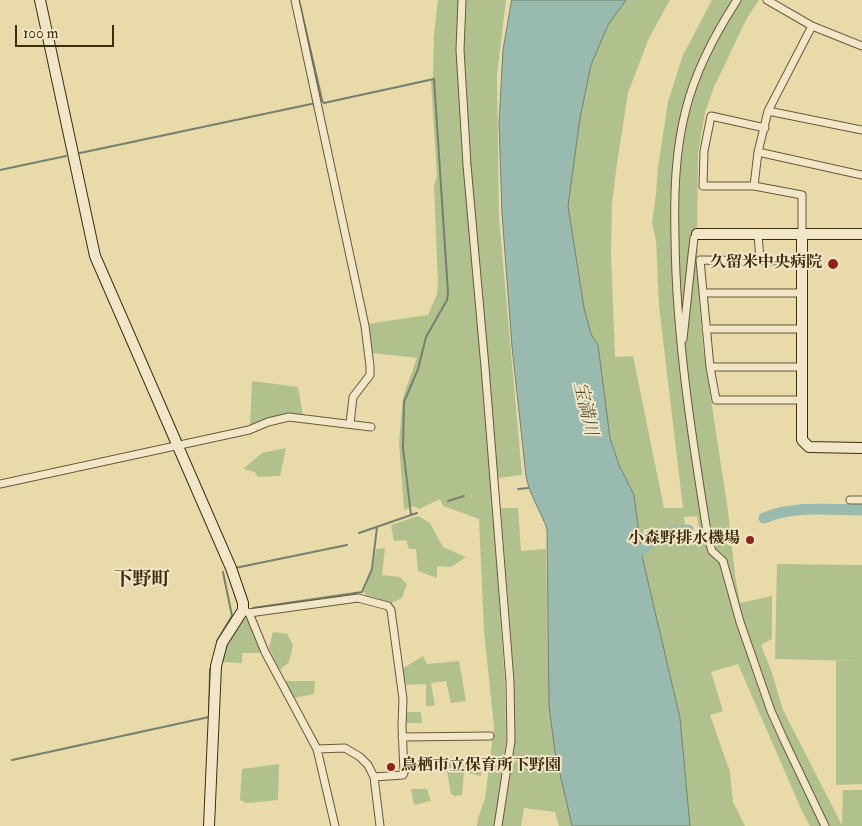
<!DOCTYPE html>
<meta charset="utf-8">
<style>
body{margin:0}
#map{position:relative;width:862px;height:826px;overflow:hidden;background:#e9daaa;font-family:"IM FELL Double Pica",serif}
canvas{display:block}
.scale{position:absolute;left:15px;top:25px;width:99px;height:22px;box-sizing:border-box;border:2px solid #3f2c0f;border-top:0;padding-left:6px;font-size:15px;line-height:18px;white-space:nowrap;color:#3f2c0f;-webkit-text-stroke:4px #f1e7c8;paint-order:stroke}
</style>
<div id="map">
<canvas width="862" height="826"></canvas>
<div class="scale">100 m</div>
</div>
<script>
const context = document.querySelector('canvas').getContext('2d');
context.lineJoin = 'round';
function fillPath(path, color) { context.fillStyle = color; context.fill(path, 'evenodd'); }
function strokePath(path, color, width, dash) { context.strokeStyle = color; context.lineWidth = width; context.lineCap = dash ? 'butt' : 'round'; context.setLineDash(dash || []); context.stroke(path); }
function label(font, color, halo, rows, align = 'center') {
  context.font = font + ' "IM FELL Double Pica","Noto Serif JP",serif'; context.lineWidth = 4; context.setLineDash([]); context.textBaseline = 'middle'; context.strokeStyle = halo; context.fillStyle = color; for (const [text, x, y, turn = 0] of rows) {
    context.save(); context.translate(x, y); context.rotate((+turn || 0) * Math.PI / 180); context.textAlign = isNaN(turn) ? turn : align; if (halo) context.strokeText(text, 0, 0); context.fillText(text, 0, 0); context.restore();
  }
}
const green = new Path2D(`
 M438,0h68l-9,75 2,143 23,257 -25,3v-9l-7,1 15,212 1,59 -11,85h-18l1,-8 7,-19 9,-72 -10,-96 -5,-112 -36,-13 -3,-7 -21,10 -6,-3 -9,4 -5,-67 4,-46 14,-39 -45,-5 -5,-29 61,-9 9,-21 1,-10 -4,-98 3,-10 -6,-94 2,-5 1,-43z
 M626,0h44l-21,38 -21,55 -11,70 -5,40 -1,50 4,104 18,-1 31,152h19l-24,-202 -3,-66 -4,-17 4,-29 2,-27 10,-65 15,-47 29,-55h47l-12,18 -33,69 -9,26 -7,40 -1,86 2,61 4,47 25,164 7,64 5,28 32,-7v43l-11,6 11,28 11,37 59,115 1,-35h19v36h-52l-8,-15 -64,-147 -27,8 12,39 -13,4 20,57 3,30 12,24h-55l-10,-108 -38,-162 -8,-61 -15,-30 -9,-27 -12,-93 -7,-11 -7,-26 -16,-102 12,-88 11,-53 17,-40zM697,516l4,22 -13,3 -4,-24z
 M252,381l46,6 5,29 -53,11z
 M286,448l-6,28 -22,1 -3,-5 -12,-3 19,-16z
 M501,508h17l3,43 25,-2 3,157 6,46 17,74h-13l-4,-14 -31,-4 -3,18h-19l12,-87v-58z
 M418,516l12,7 13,24 23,10 -15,10 -14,-1v12l-19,-7 -2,-22h-7l-3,-9 -12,1 -3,-16z
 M385,548l-3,27 18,2 7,7 -5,14 -13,6 -23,-8 -2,-5 9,-22 3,-20z
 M777,564l85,1v219l-26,1v-124h23l-84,-2z
 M244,618l3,1 14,34h-19v10l-20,-1 6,-21z
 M273,632l14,2 6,11 -4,17 -9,8 -11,-22z
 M423,656l4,8 32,-3 7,40 -15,2 -5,-22 -15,2 4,23h-9v-22l-21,1 -3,-16z
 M285,681h30l-1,13 -20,4z
 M406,712h15l1,11h-17z
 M480,759l1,17 -17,-4 -2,23 -7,1 -4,-2 -4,-23 -11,-2 -2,-8z
 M279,764l-1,36 -32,3 -6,-3 2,-31z
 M411,789h16l4,12 -17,4z`);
const water = new Path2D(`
 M512,0h114l-18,25 -17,40 -11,53 -12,88 16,102 7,26 7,11 12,93 9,27 15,30 8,61 38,162 10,108h-118l-17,-74 -6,-46 -2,-177c-6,-18 -18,-34 -21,-53l-14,-129 -10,-134 -3,-90 4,-73z`);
const stream = new Path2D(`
 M299,0l23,100
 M322,101l2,2 110,-24 14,214 -1,7 -21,37 -8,32 -14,33 -1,46 8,67
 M80,153l236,-50
 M0,170l66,-14
 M518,489l10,-1
 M448,501l16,-5
 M359,533l58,-20
 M235,568l112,-23
 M253,608l109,-16 10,-23 5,-42
 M217,641l15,-25 -9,-44
 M12,760l197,-43 1,-48`);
const river = new Path2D(`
 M764,518c30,-13 66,-8 98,-8
 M630,559l28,-22 10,-4 20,-3`);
const street = new Path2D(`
 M295,0l70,326 5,40v9l-17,22 -3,27
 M462,0l-2,50 7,115 18,202 25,314 1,60 -13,85
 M737,0c-22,34 -41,69 -51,109 -11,42 -12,86 -11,128 1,101 17,201 33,301l4,13 11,10 17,61 31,89 13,29 41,86
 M767,0l45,26 50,20
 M768,111l94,19
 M765,128l-54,-12 -7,35 -1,35h51l48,9v39
 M758,152l104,23
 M754,186l4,-34 10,-41 44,-85
 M758,234l2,26
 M703,293h98
 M706,329h95
 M683,339l9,-84 2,-17 3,-4
 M710,367h91
 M801,400h-85l-6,-33 -10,-107 101,1
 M0,484l249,-54 19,-8 21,-5 82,10
 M850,500h12
 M243,610l6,3 109,-15 30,8 3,4 12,89 -1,27 2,47 -1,2 -29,2
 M249,613l16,39 52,97 18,77
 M402,737l88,-1
 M317,749l28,-1 15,9 8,8 6,12 6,49`);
const secondary = new Path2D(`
 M40,0l55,256 136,312 12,35v7l-21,33 -6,23 -7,160
 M697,234h165
 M802,234v206l7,7 53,1`);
const markers = [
 [833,264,6,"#8f2418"],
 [750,540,5,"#8f2418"],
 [391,767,5,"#8f2418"]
];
const poiNames = [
 ["久留米中央病院",822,264],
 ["小森野排水機場",740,540],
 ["鳥栖市立保育所下野園",401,767,"left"]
];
const waterNames = [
 ["宝満川",584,409,77]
];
const quarterNames = [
 ["下野町",142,581]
];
fillPath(green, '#b0c18d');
fillPath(water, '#98baaf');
strokePath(water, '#74816f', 1);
strokePath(stream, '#74816f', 2);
strokePath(river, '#98baaf', 11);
strokePath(street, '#6a5836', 9);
strokePath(secondary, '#3f2c0f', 12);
strokePath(street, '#f1e7c8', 7);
strokePath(secondary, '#f1e7c8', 10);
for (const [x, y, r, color] of markers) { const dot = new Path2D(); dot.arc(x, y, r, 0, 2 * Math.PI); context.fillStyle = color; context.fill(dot); strokePath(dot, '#f1e7c8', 2); }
label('bold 16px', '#3f2c0f', '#f1e7c8', poiNames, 'right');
label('italic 18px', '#555037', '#f1e7c8', waterNames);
label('bold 19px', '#3f2c0f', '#f1e7c8', quarterNames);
</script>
